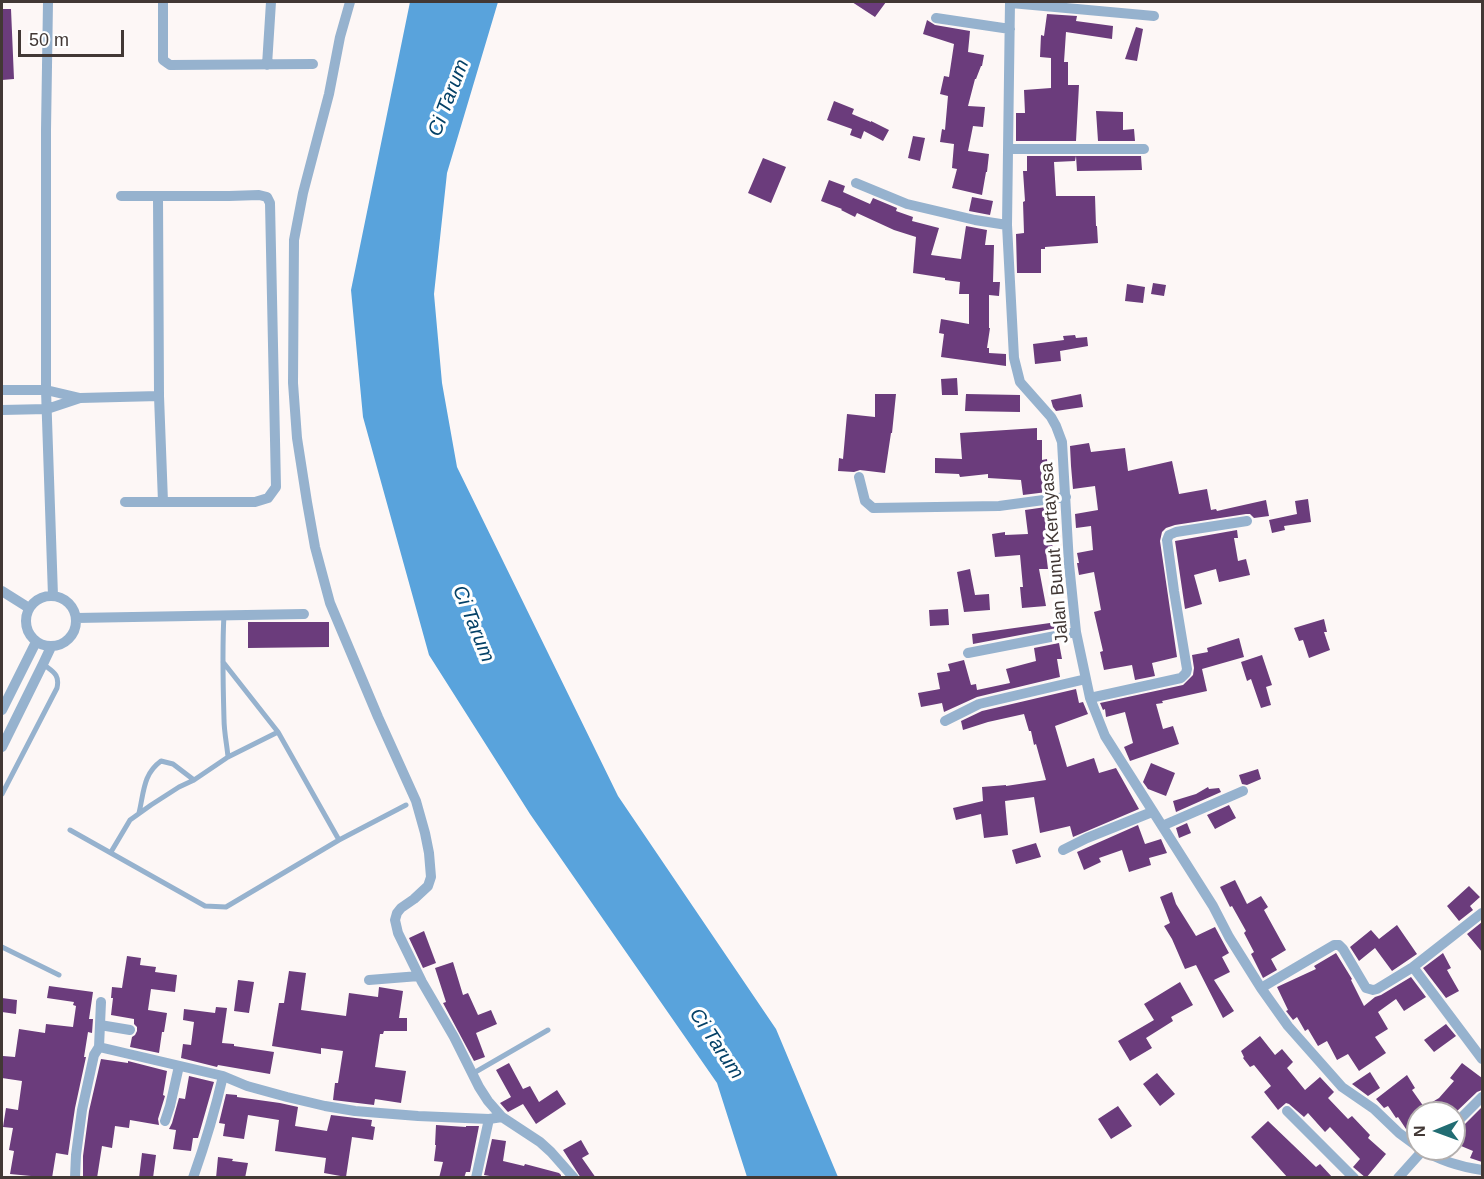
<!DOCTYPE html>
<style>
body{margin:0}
#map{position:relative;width:1484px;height:1179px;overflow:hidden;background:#fdf7f6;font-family:Helvetica,sans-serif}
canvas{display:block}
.frame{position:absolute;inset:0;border:3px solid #423835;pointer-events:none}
.north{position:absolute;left:1406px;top:1101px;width:60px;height:60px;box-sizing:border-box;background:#fff;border:2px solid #b3afae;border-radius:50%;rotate:269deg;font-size:16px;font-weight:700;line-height:24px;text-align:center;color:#423835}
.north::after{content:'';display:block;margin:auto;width:21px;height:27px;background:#226d73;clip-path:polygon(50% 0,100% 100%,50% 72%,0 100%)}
.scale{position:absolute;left:18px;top:30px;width:106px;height:27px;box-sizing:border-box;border:3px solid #423835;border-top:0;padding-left:8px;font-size:18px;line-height:21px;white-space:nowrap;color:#423835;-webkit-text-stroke:4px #fff;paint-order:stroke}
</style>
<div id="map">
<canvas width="1484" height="1179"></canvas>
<div class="frame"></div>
<div class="north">N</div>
<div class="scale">50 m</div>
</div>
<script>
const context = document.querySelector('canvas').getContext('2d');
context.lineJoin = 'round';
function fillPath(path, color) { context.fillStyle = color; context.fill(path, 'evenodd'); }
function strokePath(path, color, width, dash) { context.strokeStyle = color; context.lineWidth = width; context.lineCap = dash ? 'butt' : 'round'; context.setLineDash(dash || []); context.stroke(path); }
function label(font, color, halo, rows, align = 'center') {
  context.font = font + ' Helvetica,sans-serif'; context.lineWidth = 6; context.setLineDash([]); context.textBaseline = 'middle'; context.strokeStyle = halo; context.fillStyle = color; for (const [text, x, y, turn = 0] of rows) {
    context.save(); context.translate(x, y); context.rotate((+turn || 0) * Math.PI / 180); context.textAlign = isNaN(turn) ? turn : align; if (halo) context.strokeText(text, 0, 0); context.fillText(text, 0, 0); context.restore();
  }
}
const water = new Path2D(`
 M410,2h88l-51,171 -13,121 8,89 15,84 161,329 158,233 62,148h-91l-30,-94 -187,-269 -101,-159 -66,-238 -12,-127z`);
const building = new Path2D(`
 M852,2h34l-11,15z
 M2,9h9l3,70 -12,1z
 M1047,14l30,2 -1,5 37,5 -1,13 -46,-7 -2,30h4v23h11l-3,56h-60v-28h9l-1,-23 27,-2v-30l-11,-1 1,-22 3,1z
 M927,20l8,5 35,6 -2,21 16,3 -2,11h-1l-5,13h-1l-7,27 17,1 -2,20 -10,-1 -5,25 21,3 -2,18h-1l-4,23 -30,-7 5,-19 -5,-1 2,-24 -14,-2 2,-13 3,1 3,-34 -8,-2 4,-18 5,1 5,-33 -31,-10z
 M1136,27l7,2 -6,32 -12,-2z
 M834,101l20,8 -2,5 19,8v-1l18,9 -6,11 -19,-10 -3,8 -11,-4 2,-6 -25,-9z
 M1096,111l27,1v18l11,-1 1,12h-37z
 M913,136l12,2 -5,23 -12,-3z
 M1027,156h49l-1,5 -21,1 2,34h39l1,30h1l1,17 -53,4v2h-4v24h-24l-1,-39 8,-1 -1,-31 2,-1 -2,-30h4z
 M1076,156h65l1,14 -65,1z
 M763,158l23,9 -15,36 -23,-10z
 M829,180l16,6 -2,6 27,12 3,-6 24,10 -1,3 17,6 -1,4 27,7 -8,27 30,4 5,-33 21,4 -2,15h9l-1,37h7l-1,14 -10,-1v33h1l-3,20h2v5l17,1v12l-65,-9 3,-23 -5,-1 2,-14 28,5v-30h-10l1,-12 -15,-2v-2l-32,-5 3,-36 -22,-7 -37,-17 -2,4 -14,-7 1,-1 -21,-8z
 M972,197l21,4 -3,14 -21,-4z
 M1153,283l13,2 -2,11 -13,-2z
 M1127,284l18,3 -2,16 -18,-2z
 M1075,335l1,3 11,-1 1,9 -28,5 1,10 -26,3 -2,-20 31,-4 -1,-4z
 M957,378l1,17h-16l-1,-16z
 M875,394h21l-4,39h-1l-6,40 -25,-3 -6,2 -16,-1 1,-13 4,1 4,-45 28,3z
 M966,394l54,1v17l-55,-1z
 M1081,394l2,13 -27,4 -3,-4 -2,-7z
 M1037,428v12h5v20l5,-1 1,15h-3l2,18 -24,3 -2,-15 -33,-2v-4l-28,3 -1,-3 -24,-1v-15l27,1 -2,-26z
 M1089,443l2,9 34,-4 3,23 44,-10 7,33 28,-5 4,21 5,-1 1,2 49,-11 3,16 -15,2 -4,-4h-4l-71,11 -9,3 -4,4 -2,9 17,116 -25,6 3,13 -20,4 -3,-15 -28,5 -4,-18 3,-1 -9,-39 7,-2 -7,-38 -15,3 -2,-12h2l-2,-10 16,-3 -2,-24 -15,2 -1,-14 23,-4 -3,-24 -22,3 -2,-23 -1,-20z
 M1308,499l3,23 -27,4 1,4 -13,3 -3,-13 28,-6 -2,-13z
 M1046,507l4,24h1l2,21 -7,1 2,16h-9l7,37 -24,2 -2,-21h3l-3,-32 -25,2 -3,-23 13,-2v3l23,-1 -3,-24z
 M1237,530l1,8h-4l4,23 8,-2 4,16 -31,7 -3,-13 -22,6 8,29 -17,5 -10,-68z
 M970,569l5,26 14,-1 1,16 -26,2 -7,-40z
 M948,609l1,16 -19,1 -1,-16z
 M1324,619l3,13h-3l6,18 -21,8 -6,-18 -4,1 -5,-13z
 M248,622h81v25l-81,1z
 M1057,622v6l-84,16 -1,-10z
 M1239,638l5,19 -42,12 5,22 -45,10 1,2 -7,1 7,25 10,-3 6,18 -49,17 -6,-14 9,-4 -8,-31 -19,5 -1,-8 -2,1 -3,-7 83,-18 10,-10 1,-7 -2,-13 16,-3 -1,-4z
 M1059,643l3,16h-5l3,18 -83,20 -33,15 -2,-9 -21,4 -3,-14 22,-4 -3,-16 13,-2 -2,-7 16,-4 7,25 5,-1 1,6 33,-7 -4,-14 30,-8 -2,-13z
 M1262,655l10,30 -6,2 5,18 -10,3 -10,-29 -4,2 -6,-19z
 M1076,689l3,14 4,-1 5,12 -33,12 12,41 27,-9 5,15 17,-5 23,41 -66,28 -3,-11 -30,7 -6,-36 -29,4 3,34 -24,3 -3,-24 -25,6 -3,-12 30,-7 -1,-14 24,-2v1l40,-6 -10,-36 -2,1 -3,-14h-2l-5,-17 -36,8 -25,8 -2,-9 21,-10z
 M1151,763l24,10 -9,23 -18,-7 -5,-7z
 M1258,769l3,10 -14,6 -5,-1 -3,-9z
 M1208,787l1,2 10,-1 2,4 -45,20 -3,-11 23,-7z
 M1229,805l7,13 -21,11 -8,-14z
 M1187,823l4,10 -12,5 -3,-10z
 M1138,825l7,19 16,-5 6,14 -18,5 2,7 -22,7 -7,-22 -23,8 2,4 -17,8 -7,-18z
 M1036,843l5,14 -25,7 -4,-14z
 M1235,880l12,24 14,-8 7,11 -4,3 22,40 -15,9 6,11 -14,8 -12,-24 3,-2 -10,-19 2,-2 -14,-25 -2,1 -10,-20z
 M1469,886l11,11 -10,9 3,4 -14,11 -12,-15z
 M1172,892l4,12 20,32 19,-9 14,26 -7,4 8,15 -16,8 20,31 -11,7 -27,-53 -11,4 -13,-30 -8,-13 6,-3 -10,-26z
 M1482,922v30l-15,-18z
 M1397,925l20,29 -25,17 -17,-23 -16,13 -9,-14 21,-17 8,9z
 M424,931l12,32 -13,5 -14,-30z
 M1336,953l16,26 -1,1 13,26 11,-9 6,-2 30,-18 15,20 -22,14 -8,-12 -18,13 10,17 -13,8 11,16 -27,18 -11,-17 -11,6 -10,-19 -9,5 -10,-17 -3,2 -8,-14 -4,3 -7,-9 2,-1 -11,-23 39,-18 -2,-3z
 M1443,953l8,15 -4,2 12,21 -13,7 -23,-30z
 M127,956l14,2 -1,7 16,2 -1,5 22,3 -2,17 -24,-3 -3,21 19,3 -3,19h-2l-3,21 -29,-6 2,-10 3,-2 2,-4v-4l-3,-3v-5l-23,-4 2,-17h-2l1,-11 10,1z
 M453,962l10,33 5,-2 10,22 13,-5 6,14 -21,9 9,24 -11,4 -31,-58 3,-1 -11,-34z
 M289,971l17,2 -5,37 45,6 3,-23 29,4 1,-10 24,4 -4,27h8v13h-23l-1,3h-3l-5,33 31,4 -5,32 -26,-4 -1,6 -41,-5 2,-17h3l5,-32 -22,-3v6l-49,-8 7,-43h5z
 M238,980l16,2 -5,31 -15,-2z
 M1180,982l13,23 -22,12 2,4 -27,17 6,10 -22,13 -12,-20 36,-21 -10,-16z
 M49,986l44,6 -4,27h4l-1,14 -4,-1 -4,25h2l-11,51 -7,47 -12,-2 -4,25 -42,-4 4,-23 -5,-1 4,-22 -10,-1 3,-19 12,2 4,-29 -20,-3 1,-22 12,1 4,-28 26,4 1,-9 27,3 3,-21 -3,-1 1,-3 -27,-4z
 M2,998l15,2 -1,14 -14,-2z
 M216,1007l11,1 -5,35 12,1v2l40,6 -4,22 -52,-9 -1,2 -36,-9 2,-14 8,1 3,-23 -11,-2 1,-11 31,4z
 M1446,1024l10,12 -22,16 -10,-12z
 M1260,1036l15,19 7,-6 11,13 -6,6 18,22 15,-13 14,15 -6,6 20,21 4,-3 18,19 -2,3 18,16 -20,24 -13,-11 7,-8 -30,-32 -5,5 -17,-19 -4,4 -15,-13 -3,-1 -8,7 -14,-18 7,-6 -17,-21 -4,2 -7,-9 1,-1 -3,-6z
 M101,1059l27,4v-2l39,10 -4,24 2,1 -7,23 1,6 -29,-5 -1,8 -14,-2 -3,22 -10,-2 -5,32h-14v-22l6,-45z
 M509,1063l14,26 7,-3 9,16 18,-12 9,14 -30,20 -13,-20 -15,8 -1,-1 -7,-8 11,-6 -15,-27z
 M1462,1063l20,15v12l-5,2 -23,22v-1h-36v25l-12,-9 -8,-12 -2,1 -8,-12 -4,2 -8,-9 31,-24 8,13 -3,2 12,17 15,-9 15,-17 -4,-3z
 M1370,1072l10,16 -12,8 -16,-12z
 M1157,1073l18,21 -15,12 -17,-22z
 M189,1076l25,6 -16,56h-5l-2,13 -18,-2 3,-19 -7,-1 3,-6 7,-25 6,1z
 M226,1094l11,1v2l43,6 18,4 -3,19 32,5 4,-16 41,5 -1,6 4,1 -2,13 -21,-3 -6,40 -22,-4 2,-15 -51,-7 4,-31 -31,-5 -4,24 -21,-3 2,-12 -6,-1z
 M1118,1106l14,20 -21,13 -13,-20z
 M1482,1107v55l-12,-4 3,-7 -19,-8v-11l5,-2z
 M1268,1121l48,46 4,-3 13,14h-45l-37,-41z
 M436,1125l30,2v-1h13l-9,46h-4l-2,6h-25l4,-16 -9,-1 2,-16h-1z
 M492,1139l14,2 -3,20 21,5 1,-2 34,9 2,2v3h-60l-17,-3z
 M581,1140l8,14 -7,4 14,20h-15l-18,-28z
 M142,1153l14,2 -3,23h-14z
 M218,1157l15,2 -1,2 16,2 -3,15h-29z`);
const lane = new Path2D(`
 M224,615c-2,35 -1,70 0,104 0,13 3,26 4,38
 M223,662l55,70 61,108
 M2,794l55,-106c3,-14 -4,-16 -14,-24
 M139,813c5,-21 4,-39 22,-52l12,3 21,16
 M70,830l135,76 21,1 113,-67 67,-35
 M111,852l19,-32 21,-15 28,-18 15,-7 34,-23 50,-25
 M2,947l57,28
 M472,1074l76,-44`);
const street = new Path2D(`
 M48,2l-2,128v260l7,206
 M163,2v58l7,5 143,-1
 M350,2l-10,35 -11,57 -26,99 -9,47 -1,143 4,55 10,64 8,45 15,56 48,114 38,84 9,32 4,20 2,24 -3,9 -14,13 -13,9 -4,5 -2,7 3,13 24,49 32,55 25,50 9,14 14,16 38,25 11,10 23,26
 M1010,2l-3,223 7,133 6,24 31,35 5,9 6,16 7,122 7,68 14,66 15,38 108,170 16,31 32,51 27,38 54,61 32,22 25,24 19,14
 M1011,3l143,13
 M936,18l74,11
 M267,65l4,-63
 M1009,149h135
 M856,183l51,21 68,16 32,5
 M121,196h108l30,-1 8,2 3,6 6,284 -8,11 -13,4h-130
 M158,196l1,200 4,106
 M2,390h44l34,8 79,-2
 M2,410l45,-1 33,-11
 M859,477l6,24 8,7 126,-2 67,-9
 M2,591l27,17
 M26 621a25 25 0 1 1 50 0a25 25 0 1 1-50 0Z
 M76,618l228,-4
 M968,653l108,-21
 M1090,698l91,-20 5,-5 1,-4 -13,-78 -7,-51 2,-5 7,-3 71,-11
 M2,710l34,-68
 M945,721l34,-17 107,-25
 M2,747l41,-83 8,-17
 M1162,826l81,-35
 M1063,850l24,-12 65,-26
 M1413,967l69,92
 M369,980l50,-4
 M1261,988l73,-43h5l4,4 23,39 7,2 4,-1 36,-22 69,-54
 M100,1025l30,5
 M99,1047l124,29 24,10 40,11 38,9 30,5 63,5 71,3 13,-2
 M1287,1111l67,67
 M165,1121l5,-15 9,-40
 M1454,1125l28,-28
 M1421,1149c18,11 40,18 61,21
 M75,1178l1,-23 6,-45 12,-55 5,-8 2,-45
 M193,1178c12,-34 22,-67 30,-102
 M476,1178l13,-59
 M1398,1178l26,-29`);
const streetNames = [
 ["Jalan Bunut Kertayasa",1055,553,-95]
];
const waterNames = [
 ["Ci Tarum",449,98,-69],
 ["Ci Tarum",473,624,68],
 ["Ci Tarum",716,1044,56]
];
fillPath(water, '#59a3dc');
fillPath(building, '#6b3c7c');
strokePath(lane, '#96b2ce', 5);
strokePath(street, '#96b2ce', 10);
label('18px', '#423835', '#fff', streetNames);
label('italic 20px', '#044167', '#fff', waterNames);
</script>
